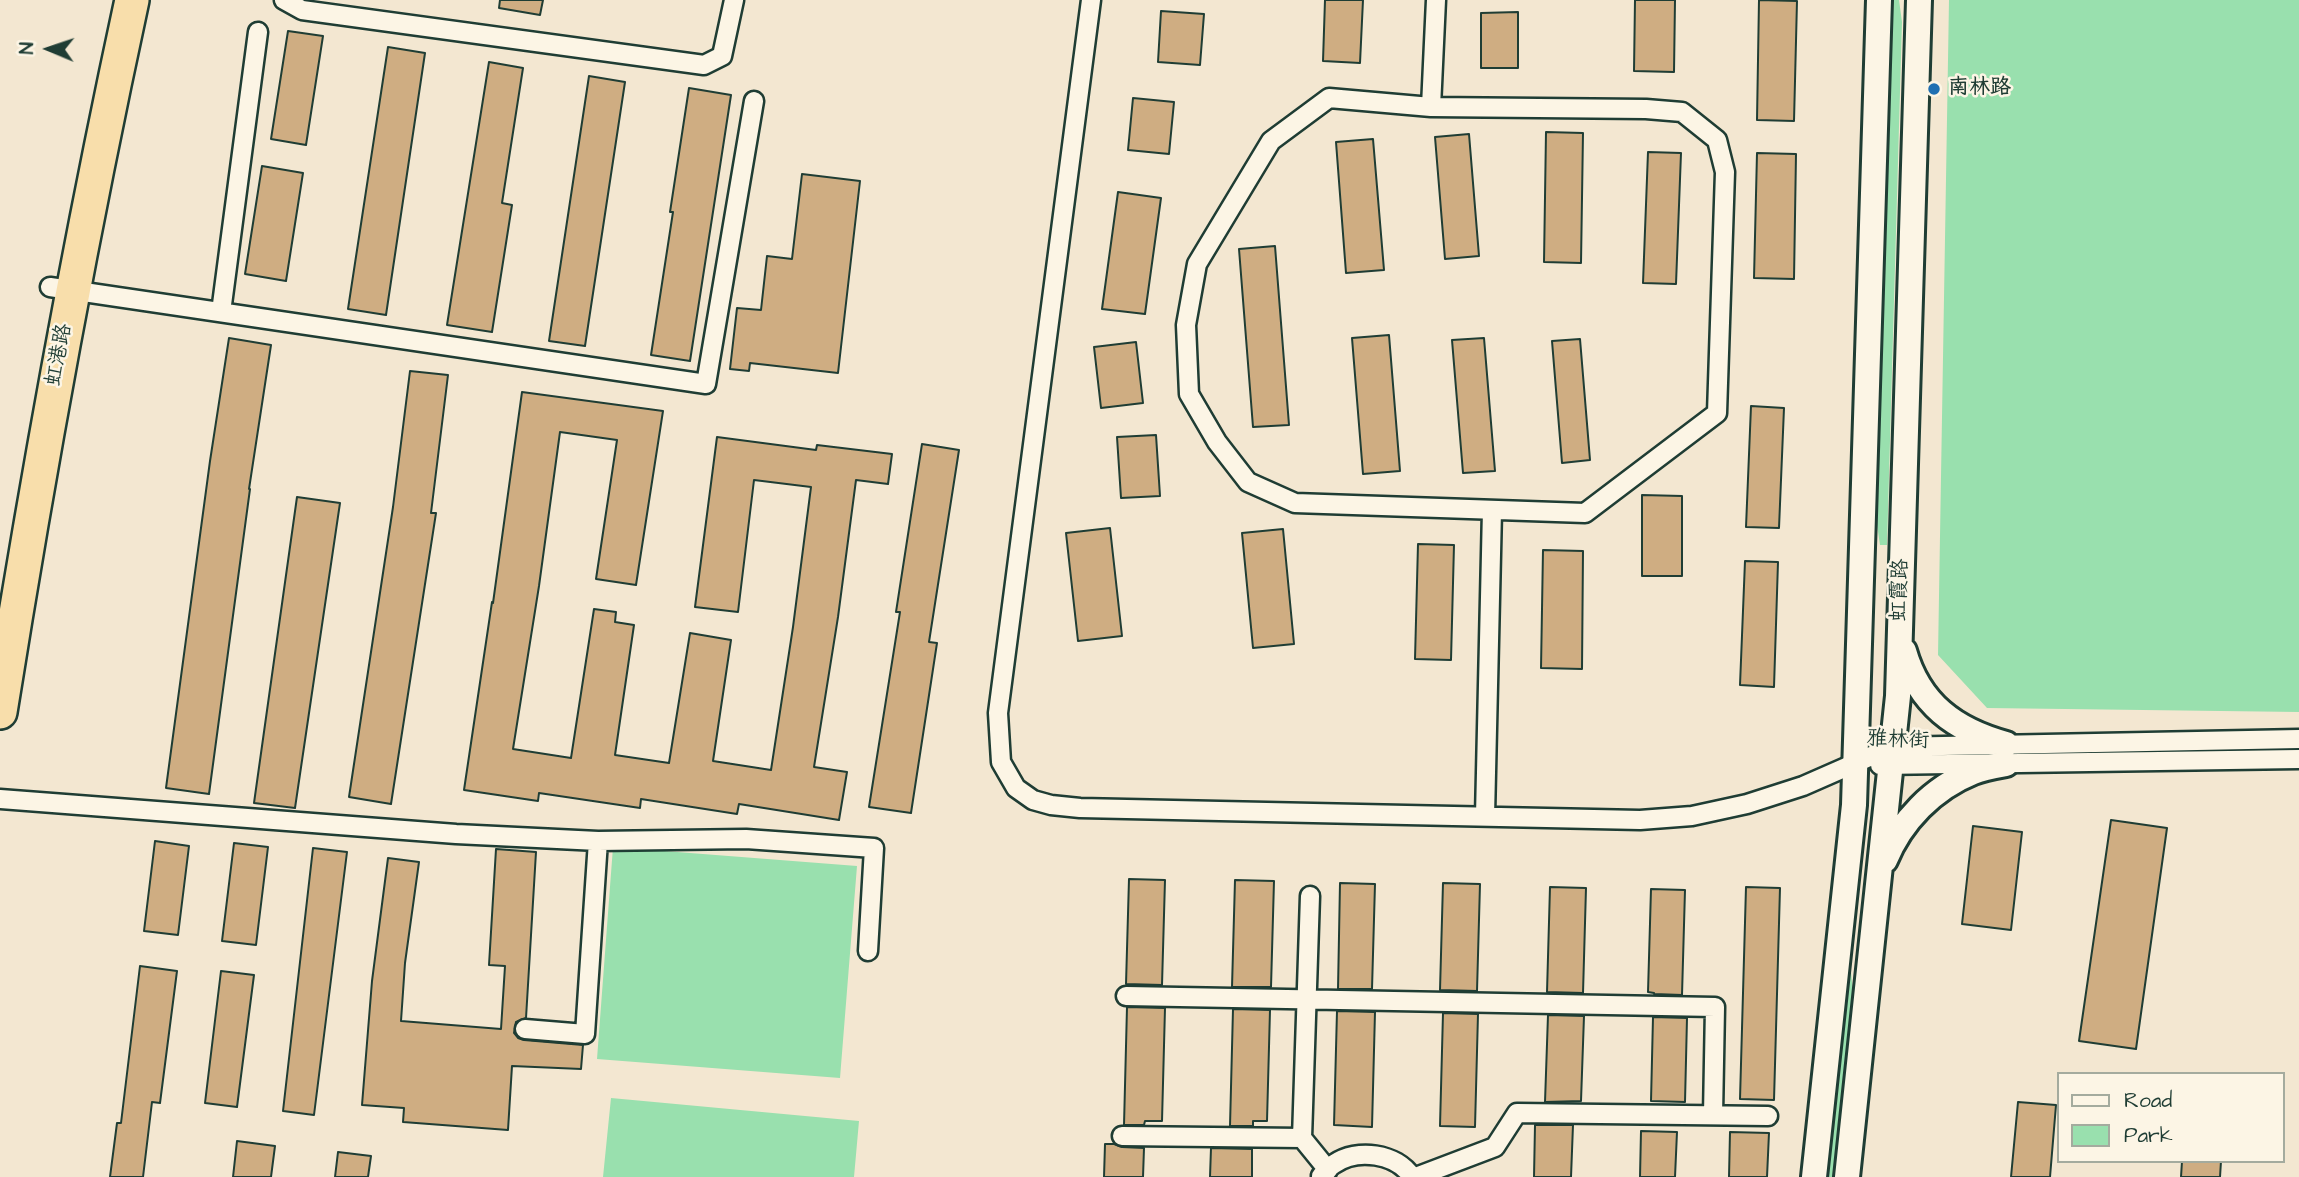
<!DOCTYPE html>
<meta charset="utf-8">
<style>
body{margin:0}
#map{position:relative;width:2299px;height:1177px;overflow:hidden;background:#f3e7d1;font-family:"Architects Daughter",sans-serif}
canvas{display:block}
.legend{position:absolute;left:2057px;top:1072px;width:228px;height:91px;box-sizing:border-box;background:#fcf5e5;border:2px solid #a4ab9e;margin:0;padding:9px 12px;list-style:none;font-size:21px;color:#1f3d34}
.legend li{display:flex;align-items:center;gap:14px;height:35px}
.legend b{width:35px;border:2px solid #a4ab9e}
.north{position:absolute;left:14px;top:14px;width:70px;height:70px;-webkit-text-stroke:5px #fcf5e5;paint-order:stroke;rotate:272deg;font-size:19px;font-weight:700;line-height:28px;text-align:center;color:#1f3d34}
.north::after{content:'';display:block;margin:auto;width:24px;height:32px;background:#1f3d34;clip-path:polygon(50% 0,100% 100%,50% 72%,0 100%)}
</style>
<div id="map">
<canvas width="2299" height="1177"></canvas>
<ul class="legend">
<li><b style="height:9px;background:#fcf5e5"></b>Road</li>
<li><b style="height:19px;background:#99e0ae"></b>Park</li>
</ul>
<div class="north">N</div>
</div>
<script>
const context = document.querySelector('canvas').getContext('2d');
context.lineJoin = 'round';
function fillPath(path, color) { context.fillStyle = color; context.fill(path, 'evenodd'); }
function strokePath(path, color, width, dash) { context.strokeStyle = color; context.lineWidth = width; context.lineCap = dash ? 'butt' : 'round'; context.setLineDash(dash || []); context.stroke(path); }
function label(font, color, halo, rows, align = 'center') {
  context.font = font + ' "Architects Daughter","LXGW WenKai TC",sans-serif'; context.lineWidth = 5; context.setLineDash([]); context.textBaseline = 'middle'; context.strokeStyle = halo; context.fillStyle = color; for (const [text, x, y, turn = 0] of rows) {
    context.save(); context.translate(x, y); context.rotate((+turn || 0) * Math.PI / 180); context.textAlign = isNaN(turn) ? turn : align; if (halo) context.strokeText(text, 0, 0); context.fillText(text, 0, 0); context.restore();
  }
}
const green = new Path2D(`
 M1893,0h6l3,22 -15,523h-7l-3,-20z
 M1949,0h350v712l-312,-4 -49,-53z
 M613,847l244,19 -17,212 -243,-19z
 M1846,961h4l5,53 -19,163h-13z
 M611,1098l248,23 -5,56h-251z`);
const building = new Path2D(`
 M500,0h43l-3,15 -41,-7z
 M1325,0h38l-3,63 -37,-2z
 M1635,0h40l-1,72 -40,-1z
 M1759,0l38,1 -3,120 -37,-1z
 M1161,11l43,3 -4,51 -42,-3z
 M1518,12v56h-37v-55z
 M288,31l35,5 -17,109 -35,-6z
 M388,47l37,6 -39,262 -38,-6z
 M489,62l34,6 -21,135 10,2 -20,127 -45,-7z
 M589,76l36,6 -40,264 -36,-5z
 M689,88l42,7 -41,266 -39,-6 22,-143h-3z
 M1133,98l41,4 -5,52 -41,-4z
 M1546,132l37,1 -2,130 -37,-1z
 M1469,134l10,122 -34,3 -10,-122z
 M1373,139l11,131 -38,3 -10,-131z
 M1648,152l33,1 -5,131 -33,-1z
 M1757,153l39,1 -2,125 -40,-1z
 M262,166l41,7 -17,108 -41,-7z
 M802,174l58,7 -22,192 -88,-10 -1,8 -19,-2 7,-61 24,2 6,-54 25,3z
 M1118,192l43,6 -16,116 -43,-5z
 M1275,246l14,179 -36,2 -14,-178z
 M1389,335l11,136 -37,3 -11,-136z
 M229,338l42,7 -22,144h1l-41,305 -43,-6 44,-327z
 M1484,338l11,133 -32,2 -11,-133z
 M1580,339l10,121 -28,3 -10,-122z
 M1136,342l7,61 -42,5 -7,-61z
 M410,371l38,4 -17,138h5l-45,291 -42,-7 44,-290z
 M522,392l141,19 -27,174 -40,-6 21,-139 -57,-8 -21,154 -26,163 58,9 23,-149 22,3 -1,10 19,3 -19,130 54,8 21,-130 41,7 -18,121 58,9 22,-143 18,-140 -57,-7 -16,132 -43,-5 22,-170 99,13 1,-5 75,9 -4,30 -32,-4 -18,137 -24,150 33,5 -8,48 -100,-16 -2,10 -96,-15 -1,9 -101,-15 -1,8 -74,-11 28,-188 1,1z
 M1751,406l33,2 -5,120 -33,-1z
 M1156,435l4,61 -39,2 -4,-61z
 M922,444l37,6 -30,192 8,1 -26,170 -42,-6 31,-195h-4z
 M1642,495l40,1v80h-40z
 M297,497l43,6 -45,305 -41,-5z
 M1110,528l12,108 -44,5 -12,-108z
 M1283,529l11,115 -41,4 -11,-115z
 M1418,544l36,1 -3,115 -36,-1z
 M1543,550l40,1 -1,118 -41,-1z
 M1745,561l33,1 -4,125 -34,-2z
 M2111,820l56,8 -31,221 -57,-8z
 M1973,826l49,6 -11,98 -49,-6z
 M155,841l34,5 -11,89 -34,-4z
 M234,843l34,4 -12,98 -34,-4z
 M313,848l34,4 -33,263 -31,-4z
 M496,849l40,3 -10,166 -10,4 -2,11 4,5 6,2 59,5 -2,24 -69,-3 -4,64 -105,-8 1,-14 -42,-3 10,-124 16,-123 31,4 -14,101 -4,58 100,8 4,-63 -16,-1z
 M1129,879l36,1 -3,105 -36,-1z
 M1235,880l39,1 -3,106h-39z
 M1340,883l35,1 -3,105h-34z
 M1443,883l37,1 -3,107 -37,-1z
 M1550,887l36,1 -3,105 -36,-1z
 M1746,887l34,1 -6,212 -34,-1z
 M1651,889l34,1 -3,105 -28,-1v-1l-6,-1z
 M140,966l37,5 -17,132 -8,-1 -9,75h-33l7,-54h4z
 M221,971l33,4 -17,132 -32,-4z
 M1127,1007l38,1 -3,113h-17l-1,4h-20z
 M1233,1009l37,1 -3,111h-14v5h-23z
 M1337,1011l38,1 -3,115 -38,-2z
 M1443,1013l35,1 -3,113 -35,-1z
 M1548,1015l36,1 -3,85 -36,1z
 M1653,1017l34,1 -2,84 -34,-1z
 M2018,1102l38,3 -6,72h-39z
 M1535,1125h38l-2,52h-37z
 M1641,1131l36,1 -2,45h-35z
 M1730,1132l39,1 -2,44h-38z
 M237,1141l38,5 -4,31h-38z
 M1105,1144h9l8,3 22,1 -1,29h-39z
 M1211,1148l41,1v28h-42z
 M338,1152l33,4 -3,21h-33z
 M2182,1161h39l-1,16h-39z`);
const street = new Path2D(`
 M284,0l18,10 402,55 18,-9 12,-56
 M1091,0l-93,713 3,49 15,26 17,12 18,5 29,3 560,12 52,-4 55,-12 56,-18 89,-39 407,-8
 M1329,98l102,9 215,2 36,3 35,28 8,32 -8,241 -132,100 -290,-10 -47,-21 -31,-40 -28,-48 -3,-69 11,-61 74,-123z
 M1431,107l5,-107
 M50,287l656,97 48,-283
 M221,312l37,-280
 M1880,765l419,-6
 M0,799l456,35 142,7 148,-2 128,9 -6,103
 M1485,816l7,-306
 M1310,896l-8,242 26,32
 M1126,996l589,11 -2,108
 M525,1029l60,5 13,-193
 M1122,1136l180,2
 M1321,1176c4,-4 8,-9 13,-12 23,-16 62,-11 78,13
 M1416,1177l79,-30 22,-34 251,3`);
const secondary = new Path2D(`
 M1904,651c15,53 51,79 102,93
 M1885,860c16,-39 48,-72 88,-88 10,-4 22,-6 33,-8
 M1814,1177l40,-372 25,-805
 M1847,1177l51,-481 21,-696`);
const highway = new Path2D(`
 M0,712c38,-239 81,-476 132,-712`);
const markers = [
 [1934,89,7,"#1f6fb2"]
];
const poiNames = [
 ["南林路",1948,89]
];
const streetNames = [
 ["虹港路",60,355,-79],
 ["虹霞路",1901,590,-88],
 ["雅林街",1898,741,2]
];
fillPath(green, '#99e0ae');
fillPath(building, '#cfad82');
strokePath(building, '#1f3d34', 2);
strokePath(street, '#1f3d34', 23);
strokePath(secondary, '#1f3d34', 30);
strokePath(highway, '#1f3d34', 38);
strokePath(street, '#fcf5e5', 18);
strokePath(secondary, '#fcf5e5', 24);
strokePath(highway, '#f8deab', 33);
for (const [x, y, r, color] of markers) { const dot = new Path2D(); dot.arc(x, y, r, 0, 2 * Math.PI); context.fillStyle = color; context.fill(dot); strokePath(dot, '#fcf5e5', 2.5); }
label('bold 21px', '#1f3d34', '#fcf5e5', poiNames, 'left');
label('21px', '#1f3d34', '#fcf5e5', streetNames);
</script>
